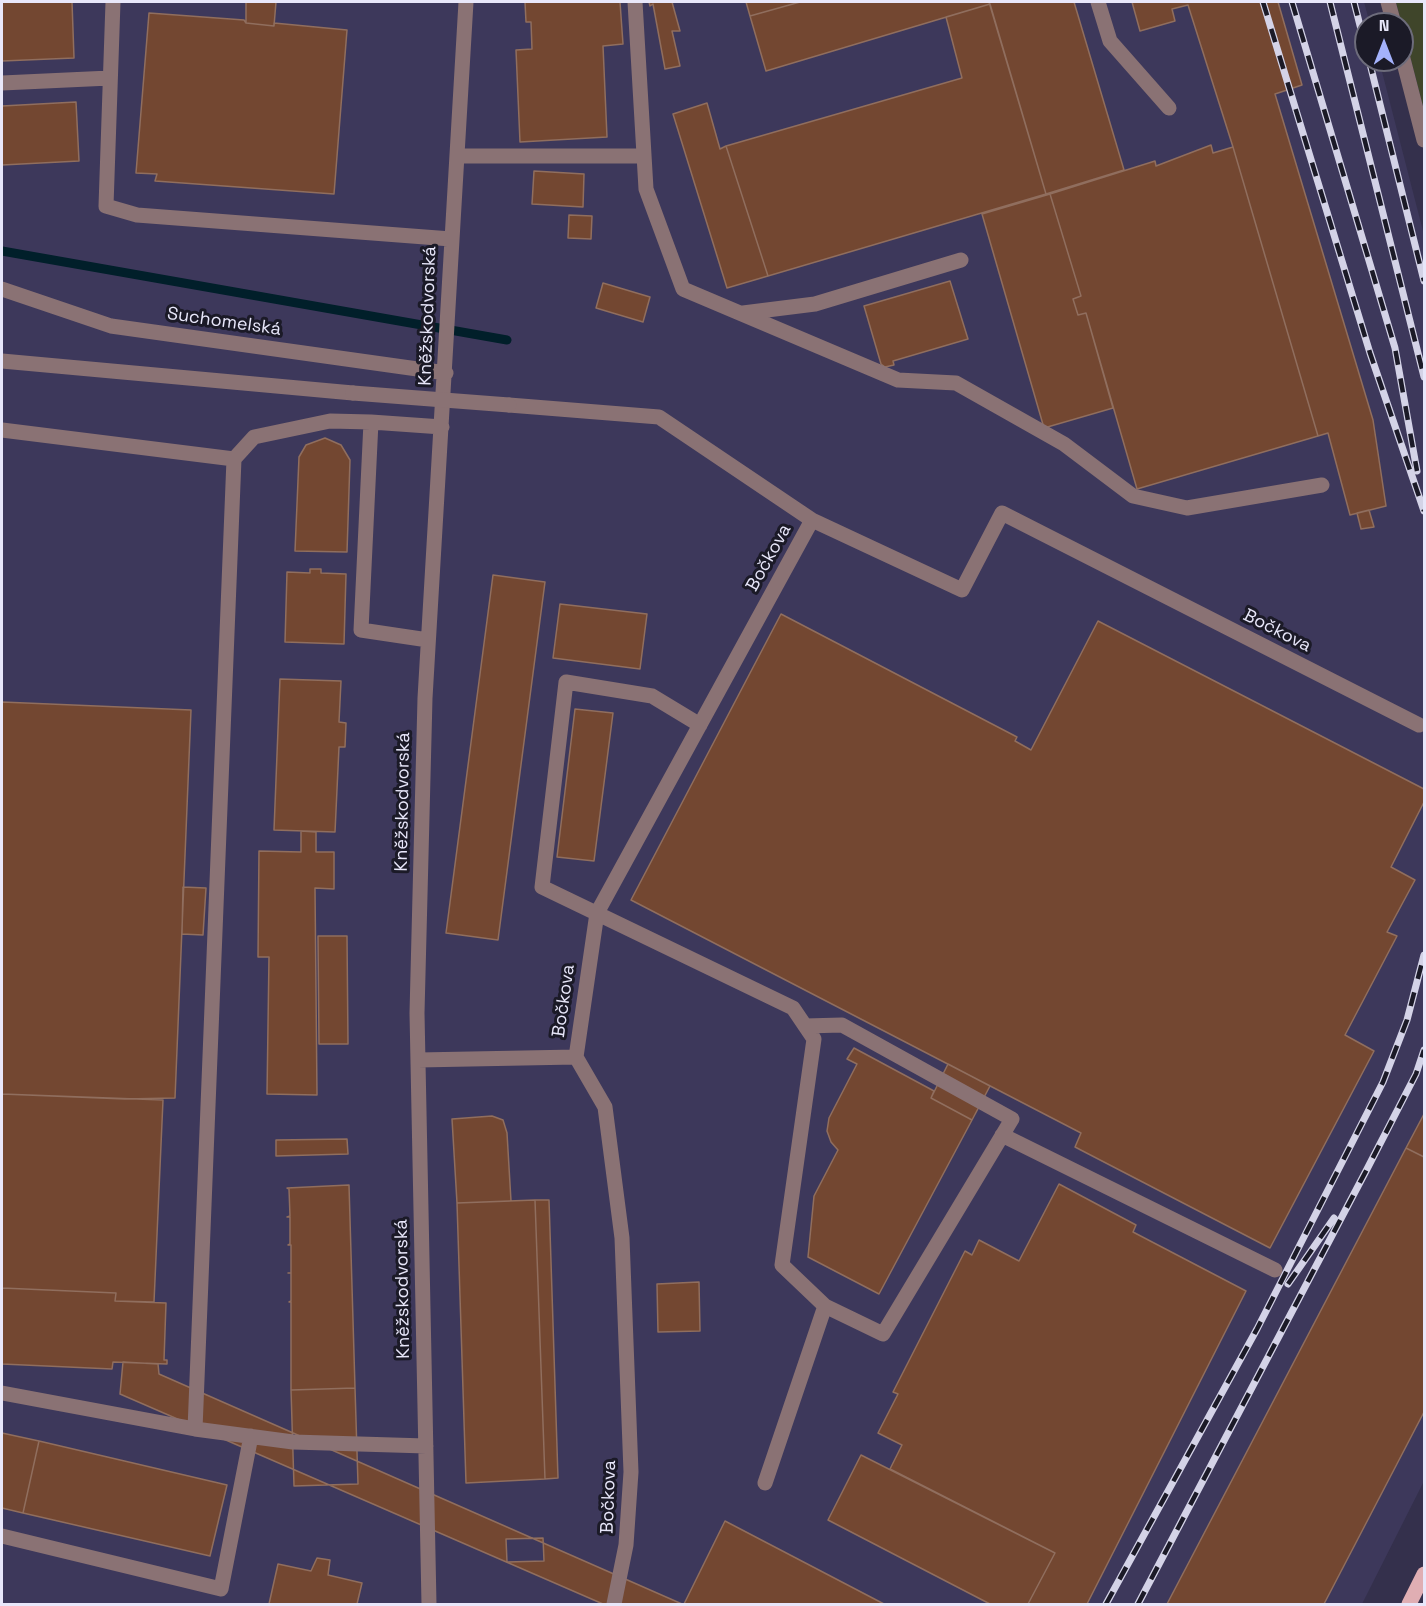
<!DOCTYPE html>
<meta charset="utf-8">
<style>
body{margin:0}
#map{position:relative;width:1426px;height:1606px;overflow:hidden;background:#34304c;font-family:"Space Grotesk",sans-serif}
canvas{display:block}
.frame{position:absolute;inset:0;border:3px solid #e8e7fa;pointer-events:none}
.north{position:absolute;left:1354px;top:12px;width:60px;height:60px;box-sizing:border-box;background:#1b1a27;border:2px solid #6d6c7b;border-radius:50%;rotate:0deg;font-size:16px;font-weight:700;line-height:24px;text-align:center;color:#e8e7fa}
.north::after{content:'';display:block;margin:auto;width:21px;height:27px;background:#a4b2fc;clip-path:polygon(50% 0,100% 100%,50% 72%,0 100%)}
</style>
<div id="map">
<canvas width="1426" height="1606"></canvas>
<div class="frame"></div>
<div class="north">N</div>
</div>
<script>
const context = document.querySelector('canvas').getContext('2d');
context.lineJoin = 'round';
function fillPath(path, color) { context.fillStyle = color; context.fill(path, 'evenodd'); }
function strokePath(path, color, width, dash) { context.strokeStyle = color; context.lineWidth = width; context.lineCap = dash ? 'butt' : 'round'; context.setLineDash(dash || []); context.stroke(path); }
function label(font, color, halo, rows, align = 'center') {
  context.font = font + ' "Space Grotesk",sans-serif'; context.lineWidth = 6; context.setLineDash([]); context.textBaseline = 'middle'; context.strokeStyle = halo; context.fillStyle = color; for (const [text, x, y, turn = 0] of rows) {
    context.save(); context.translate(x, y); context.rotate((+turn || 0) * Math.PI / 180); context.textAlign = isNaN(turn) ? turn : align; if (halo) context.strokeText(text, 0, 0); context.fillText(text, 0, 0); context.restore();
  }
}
const built = new Path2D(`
 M2,2h1362l6,22h-4v36h13l45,175v1246l-62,123h-1360z`);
const green = new Path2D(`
 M1396,2h28v108z`);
const stream = new Path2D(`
 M2,251l505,89`);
const building = new Path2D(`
 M2,2h70l2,56 -72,3z
 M246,2h30l-2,24 -28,-3z
 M525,2h95l3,42 -20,2 4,91 -87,5 -4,-92 16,-1 -1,-27h-5z
 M649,2h23l8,29h-8l8,35 -15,3 -12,-65 -3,2z
 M746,2h54l-50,14z
 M800,2h189l1,2 -224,67 -16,-55z
 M989,2h85l50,168 -78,24z
 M1132,2h146l24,83 -27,9 98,326 13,86 -36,9 -22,-82 -10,3 -85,-289 -45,-142 -16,4 3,12 -35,10z
 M990,4l56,190 -278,82 -42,-130 236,-68 -16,-61z
 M149,13l95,7 2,3 28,3v-3l73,7 -13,164 -179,-13 2,-7 -21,-1z
 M76,102l3,59 -77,4v-59z
 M707,103l13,46 6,-3 42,130 -41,12 -54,-174z
 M1211,145l2,8 20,-6 85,289 -181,53 -51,-176 -8,2 -5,-16 8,-3 -31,-102 105,-33 1,5z
 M534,171l50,3 -1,33 -51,-3z
 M1050,194l31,102 -8,3 5,16 8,-2 27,95 -69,20 -62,-214z
 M569,215l23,1 -1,23 -23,-1z
 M950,281l18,58 -75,22 1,4 -9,2 -4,-3 -17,-58z
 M603,283l47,14 -7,25 -47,-14z
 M325,438l16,7 9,15 -3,92 -52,-1 4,-94 7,-12z
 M1369,510l5,17 -13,2 -4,-16z
 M310,569h11v4l25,1 -2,70 -59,-2 2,-70 23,1z
 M493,575l52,7 -47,358 -52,-7z
 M560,604l87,10 -7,55 -87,-11z
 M781,614l236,123 -2,4 16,9 67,-129 326,168v13l-33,65 24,13 -28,52 10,4 -52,99 29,16 -104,197 -195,-101 6,-14 -450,-233z
 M280,679l61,2 -2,41 7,1 -1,24h-6l-4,85 -61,-2z
 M2,702l189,8 -16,388 -50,1 -123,-5z
 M575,709l38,4 -19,148 -37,-4z
 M301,831l15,1v20h18v37l-19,-1 2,207 -50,-1 2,-137h-11l1,-106 42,1z
 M183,887l23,1 -3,47 -21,-1z
 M318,936h29l1,108h-29z
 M854,1048l80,43 -3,7 41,22 -93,174 -71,-37 6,-61 24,-46 -7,-8 -4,-11 2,-13 28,-54 -10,-5z
 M948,1064l42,22 -18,34 -41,-22z
 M2,1094l161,6 -9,202 -39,-1 1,-8 -114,-5z
 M1424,1114v43l-18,-9z
 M492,1116l11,4 4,13 4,68 -54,2 -5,-84z
 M347,1139l1,15 -72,2v-16z
 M1406,1148l18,9v255l-100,192h-157z
 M1059,1184l77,41 -3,7 113,59 -159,313h-59l27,-51 -165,-84 12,-24 -24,-12 20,-39 -5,-2 72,-141 7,4 7,-15 40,21z
 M349,1185l6,203 -64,2v-88h-2l2,-1v-28h-3h3v-28h-3l2,-1v-27h-3l3,-1 -1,-27 -2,-1z
 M535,1200l10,279 -79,4 -9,-280z
 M535,1200h14l9,278 -13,1z
 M699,1282l1,49 -42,1 -1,-48z
 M2,1288l114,5 -1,8 51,2 -2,57h3v4l-54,-2 -1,7 -110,-5z
 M123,1362l35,2 1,10 523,230h-79l-483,-210z
 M355,1388l3,96 -64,2 -3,-96z
 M2,1433l37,8 -16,72 -21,-5z
 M39,1441l188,44 -17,71 -187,-43z
 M861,1455l194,98 -27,51h-38l-162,-84z
 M725,1521l159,83h-200z
 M543,1538l1,23 -37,1 -1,-23z
 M317,1558l13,2 -2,15 34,8 -5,21h-88l9,-40 33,7z`);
const minor = new Path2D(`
 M113,2l-7,204 31,9 314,24
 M635,2l11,187 37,100 215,91 58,3 108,61 69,52 54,12 135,-23
 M1098,2l12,39 59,67
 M1388,2l6,22
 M1402,55l22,85
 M2,83l108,-5
 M457,156h187
 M2,289l109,37 335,47
 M743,313l72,-9 146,-44
 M2,361l351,32
 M509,405l150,12 153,103 150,70 40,-77 417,212
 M2,430l232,29 20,-22 76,-16 41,1
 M428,640l-67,-10 10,-208 71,5
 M700,725l-48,-29 -86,-14 -24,205 251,121 21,31 -32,226 43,41 -60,177
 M805,1026l37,-1 170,94 -129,215 -58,-28
 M418,1060l158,-3
 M1002,1135l273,135
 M2,1393l193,36 98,13 133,4
 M195,1429l39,-970
 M2,1536l219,53 30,-153
 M429,1604l-12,-591 8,-315 41,-696
 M614,1604l12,-59 5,-73 -9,-234 -17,-131 -29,-50 21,-144 215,-393`);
const major = new Path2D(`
 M1409,1604l15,-30`);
const rail = new Path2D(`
 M1263,2l107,351 54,158
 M1292,2l103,346 22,123
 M1330,2l94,375
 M1354,2l12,47
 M1369,60l55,221
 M1288,1284l46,-66
 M1106,1604l151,-275 126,-247 24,-62 17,-65
 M1138,1604l228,-433 50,-97 8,-24`);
const minorBridge = new Path2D(`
 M353,393l156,12`);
const streetNames = [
 ["Kněžskodvorská",428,316,-88],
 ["Suchomelská",224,322,8],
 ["Bočkova",769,558,-61],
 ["Bočkova",1277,631,27],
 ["Kněžskodvorská",403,802,-89],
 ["Bočkova",564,1001,-82],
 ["Kněžskodvorská",403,1289,-91],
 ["Bočkova",609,1497,-88]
];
fillPath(built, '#3d385b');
fillPath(green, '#3f452a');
strokePath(stream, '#011f2a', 9);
fillPath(building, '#734731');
strokePath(building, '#906e5e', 1.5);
strokePath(minor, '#8a7274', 15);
strokePath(major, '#e0aeb3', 15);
strokePath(rail, '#d4d3e7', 7);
strokePath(rail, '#1b1a27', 4.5, [14]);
strokePath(minorBridge, '#8a7274', 15);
label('18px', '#e8e7fa', '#1b1a27', streetNames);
</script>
